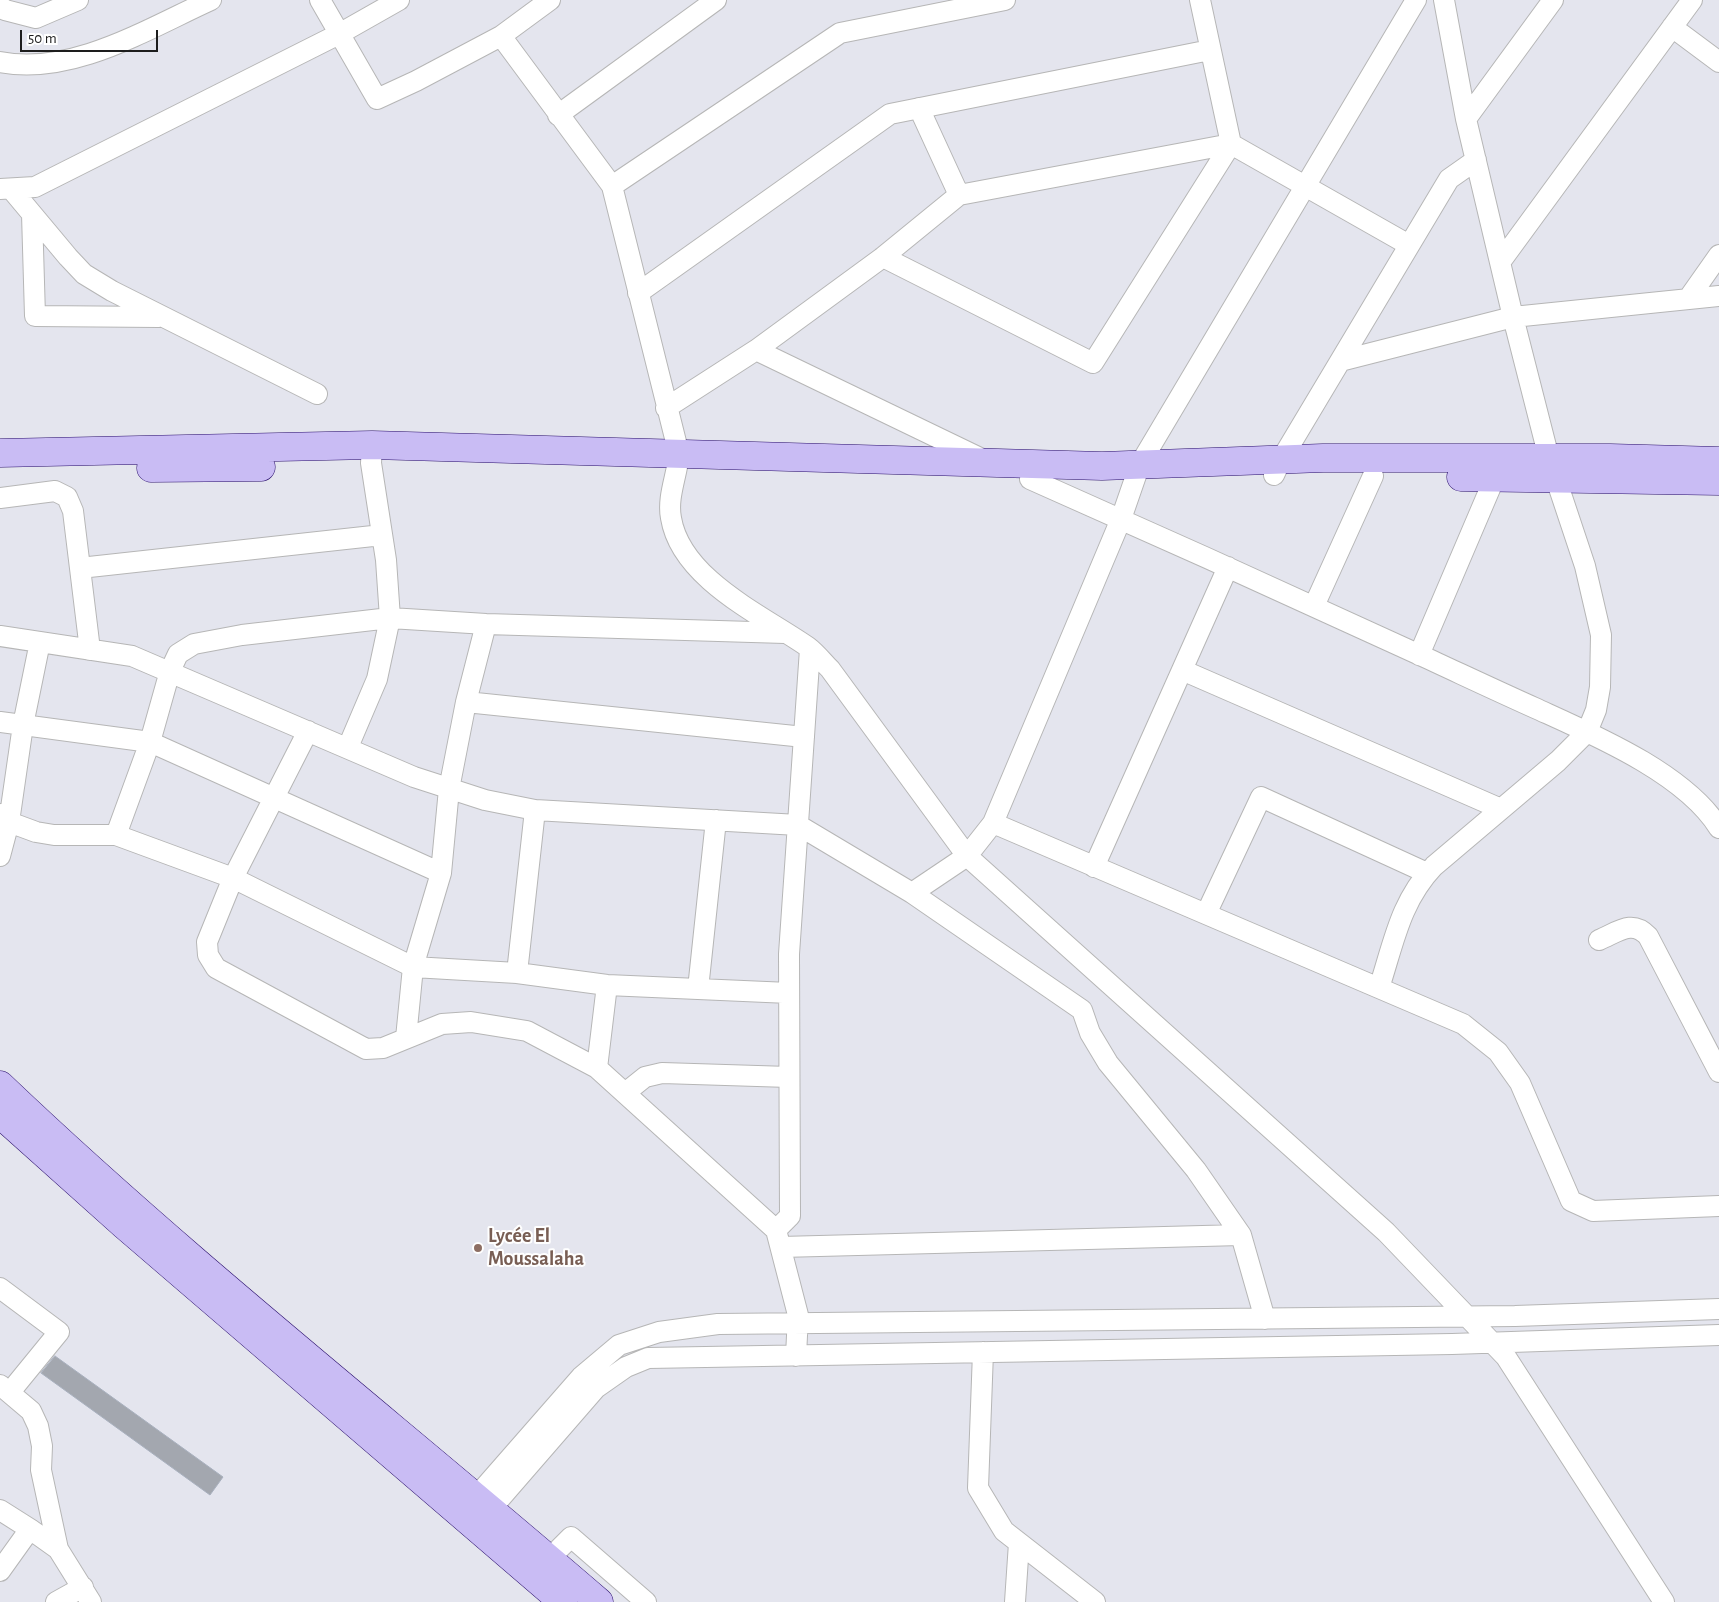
<!DOCTYPE html>
<meta charset="utf-8">
<style>
body{margin:0}
#map{position:relative;width:1719px;height:1602px;overflow:hidden;background:#e4e5ee;font-family:"Alegreya Sans",sans-serif}
canvas{display:block}
.scale{position:absolute;left:20px;top:30px;width:138px;height:22px;box-sizing:border-box;border:2px solid #1d1d1d;border-top:0;padding-left:6px;font-size:15px;line-height:18px;white-space:nowrap;color:#1d1d1d;-webkit-text-stroke:4px #fff;paint-order:stroke}
</style>
<div id="map">
<canvas width="1719" height="1602"></canvas>
<div class="scale">50 m</div>
</div>
<script>
const context = document.querySelector('canvas').getContext('2d');
context.lineJoin = 'round';
function fillPath(path, color) { context.fillStyle = color; context.fill(path, 'evenodd'); }
function strokePath(path, color, width, dash) { context.strokeStyle = color; context.lineWidth = width; context.lineCap = dash ? 'butt' : 'round'; context.setLineDash(dash || []); context.stroke(path); }
function label(font, color, halo, rows, align = 'center') {
  context.font = font + ' "Alegreya Sans",sans-serif'; context.lineWidth = 4; context.setLineDash([]); context.textBaseline = 'middle'; context.strokeStyle = halo; context.fillStyle = color; for (const [text, x, y, turn = 0] of rows) {
    context.save(); context.translate(x, y); context.rotate((+turn || 0) * Math.PI / 180); context.textAlign = isNaN(turn) ? turn : align; if (halo) context.strokeText(text, 0, 0); context.fillText(text, 0, 0); context.restore();
  }
}
const building = new Path2D(`
 M55,1356l168,121 -13,18 -169,-122z`);
const street = new Path2D(`
 M320,0l57,99 39,-18 85,-45 49,-36
 M0,6l5,4 31,8 42,-18
 M1672,27l47,35
 M501,36l111,150 67,268c-2,22 -12,43 -8,64 10,61 91,97 137,129 8,6 15,15 22,22l137,187 419,376 120,125 158,245
 M0,62c72,14 147,-33 211,-62
 M919,108l40,87
 M558,115l158,-115
 M1466,119l87,-119
 M612,186l228,-153 165,-33
 M0,189l35,-2 304,-153 60,-34
 M12,190l56,67 16,17 28,17 205,103
 M32,214l3,102 124,1
 M883,257l210,106 138,-219 -31,-144
 M1501,261l191,-261
 M638,293l252,-179 320,-64
 M1688,299l31,-44
 M756,350l228,110
 M1340,361l173,-44 206,-21
 M666,408l90,-58 127,-93 76,-62 272,-51 178,101
 M1274,475l7,-15 168,-281 27,-19
 M1030,479c131,58 262,117 392,177 37,17 75,35 113,52 57,26 150,65 184,120
 M0,498l55,-7 12,6 6,14 17,139
 M80,568l302,-33
 M1314,606l59,-130
 M0,636l132,20 282,121 71,23 50,10 263,15 114,68 170,117 8,23 18,30 88,107 45,65 24,84
 M1419,655l76,-178
 M1182,670l319,139
 M466,702l338,35
 M0,722l150,20 291,131
 M308,731l-75,147 -26,64 1,13 8,13 150,81 17,-1 59,-24 29,-2 56,9 70,37 179,162 22,85 -2,41
 M348,747l29,-68 13,-61 -4,-58 -15,-97 1,-18
 M0,814l9,8 27,10 18,3h62l117,43 180,89 104,6 90,12 182,8
 M993,823l470,201 35,28 22,31 51,118 22,10 126,-5
 M116,835l34,-93 20,-71 8,-17 16,-10 48,-9 148,-17 96,6 299,9
 M0,856l9,-34 14,-97 17,-83
 M1094,867l134,-300
 M912,893l55,-37 26,-33 128,-304 19,-55 276,-464
 M1206,914l55,-117 166,76
 M1599,940c19,-8 33,-21 49,-4l71,136
 M517,973l18,-163
 M1379,988c15,-46 21,-86 55,-122l124,-105 29,-29 9,-22 4,-23 1,-52 -16,-69 -36,-108 -36,-141 -47,-198 -22,-119
 M698,989l18,-169
 M406,1038l7,-71 28,-94 8,-84 17,-87 20,-78
 M597,1068l10,-83
 M625,1093l20,-16 17,-4 127,4
 M776,1230l14,-14 -1,-262 21,-305
 M781,1247l460,-12
 M0,1288l59,44 -49,60
 M983,1352l-5,136 26,43 91,71
 M0,1385l31,26 7,15 4,20 -1,24 17,79
 M476,1497l105,-120 38,-32 40,-13 59,-8 797,-8 204,-7
 M491,1509l105,-121 30,-21 22,-9 804,-14 267,-9
 M0,1510l30,19 -30,42
 M30,1529l28,20 33,53
 M549,1559l22,-22 75,65
 M56,1602l27,-15
 M1015,1602l4,-59`);
const secondary = new Path2D(`
 M0,453l372,-8 730,21 221,-8h287l109,3
 M151,468l110,-1
 M1461,477l258,4
 M0,1085c191,182 400,345 599,517
 M0,1114l124,111 439,377`);
const markers = [
 [478,1248,5,"#8d6e63"]
];
const educationNames = [
 ["Lycée El",488,1236],
 ["Moussalaha",488,1259]
];
fillPath(building, '#a3a7af');
strokePath(building, '#a8b0be', 1);
strokePath(street, '#b6b6b6', 22);
strokePath(secondary, '#290e6b', 29);
strokePath(street, '#fff', 20);
strokePath(secondary, '#c9bcf4', 28);
for (const [x, y, r, color] of markers) { const dot = new Path2D(); dot.arc(x, y, r, 0, 2 * Math.PI); context.fillStyle = color; context.fill(dot); strokePath(dot, '#fff', 2); }
label('bold 20px', '#785e54', '#fff', educationNames, 'left');
</script>
